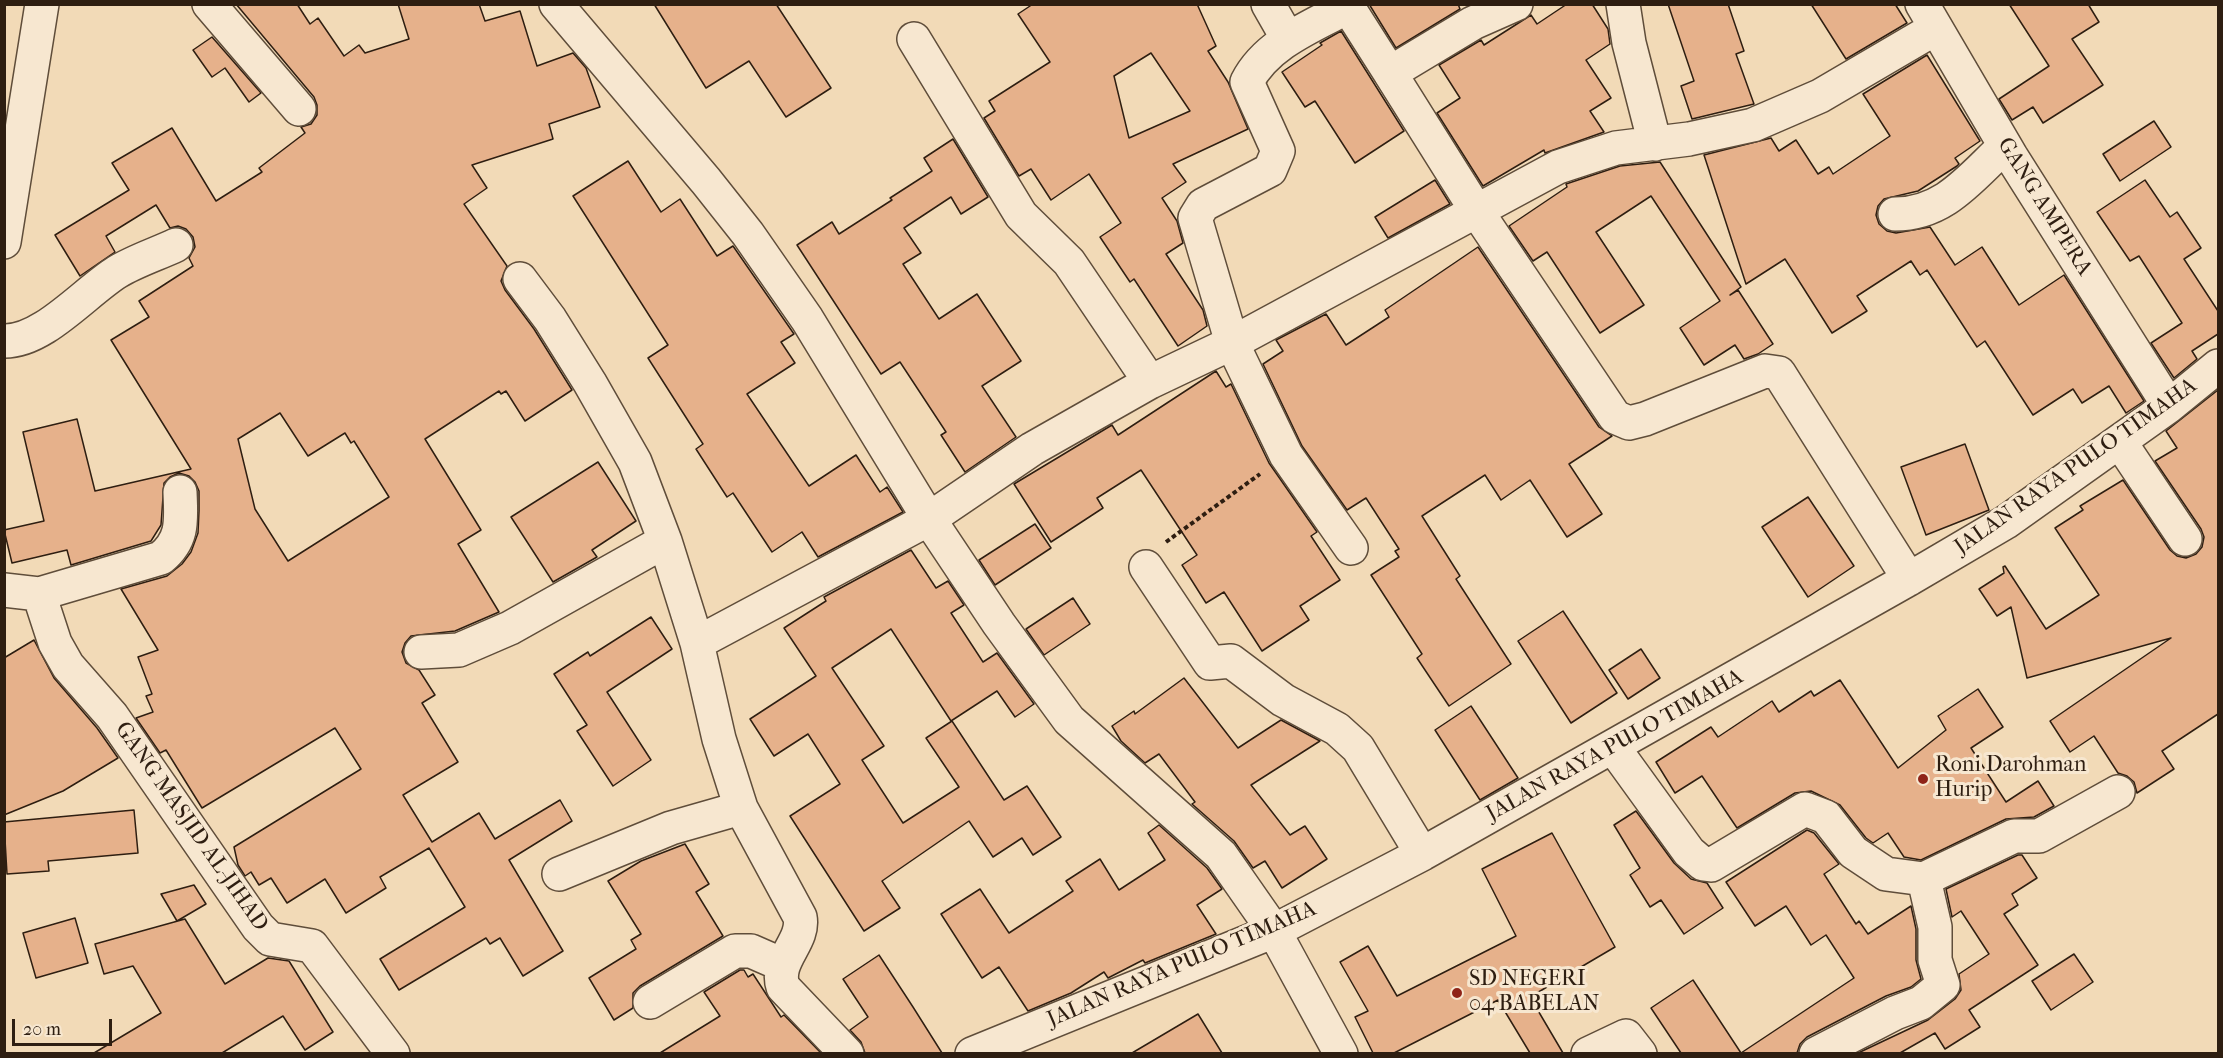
<!DOCTYPE html>
<style>
body{margin:0}
#map{position:relative;width:2223px;height:1058px;overflow:hidden;background:#f2dab7;font-family:"IM FELL French Canon",serif}
canvas{display:block}
.frame{position:absolute;inset:0;border:6px solid #2e1e11;pointer-events:none}
.scale{position:absolute;left:12px;top:1019px;width:100px;height:27px;box-sizing:border-box;border:3px solid #2e1e11;border-top:0;padding-left:8px;font-size:18px;line-height:21px;white-space:nowrap;color:#2e1e11;-webkit-text-stroke:4px #f7e7d0;paint-order:stroke}
</style>
<div id="map">
<canvas width="2223" height="1058"></canvas>
<div class="frame"></div>
<div class="scale">20 m</div>
</div>
<script>
const context = document.querySelector('canvas').getContext('2d');
context.lineJoin = 'round';
function fillPath(path, color) { context.fillStyle = color; context.fill(path, 'evenodd'); }
function strokePath(path, color, width, dash) { context.strokeStyle = color; context.lineWidth = width; context.lineCap = dash ? 'butt' : 'round'; context.setLineDash(dash || []); context.stroke(path); }
function label(font, color, halo, rows, align = 'center') {
  context.font = font + ' "IM FELL French Canon",serif'; context.lineWidth = 6; context.setLineDash([]); context.textBaseline = 'middle'; context.strokeStyle = halo; context.fillStyle = color; for (const [text, x, y, turn = 0] of rows) {
    context.save(); context.translate(x, y); context.rotate((+turn || 0) * Math.PI / 180); context.textAlign = isNaN(turn) ? turn : align; if (halo) context.strokeText(text, 0, 0); context.fillText(text, 0, 0); context.restore();
  }
}
const building = new Path2D(`
 M236,4h61l13,20 8,-6 26,38 15,-11 6,8 44,-14 -11,-35h81l6,17 35,-10 17,55 36,-13 13,15 14,39 -51,17 4,15 -81,26 15,23 -23,16 43,62 -6,15 4,9 29,39 38,61 -47,31 -19,-30 -5,3 -2,-3 -74,48 56,91 -23,14 41,68 -44,19 -44,5 -6,7 -3,9 4,11 13,7 16,25 -13,8 36,59 -55,33 29,47 47,-29 16,26 65,-39 12,21 -63,39 54,91 -40,25 -23,-38 -10,6 -4,-6 -87,52 -19,-31 85,-52 -36,-59 -49,29 6,11 -40,25 -21,-34 -38,24 -16,-25 -12,7 -8,-13 -6,4 -7,-11 -4,-18 127,-78 -26,-41 -133,80 -36,-58 -6,3 -24,-35 17,-6 -7,-16 6,-2 -14,-37 20,-7 -37,-61 46,-13 15,-12 9,-12 7,-19 1,-22v-20l-4,-9 -6,-6 -10,-3 -9,4 -6,6 -3,42 -10,16 -80,24 -4,-15 -55,13 -8,-33 40,-9 -21,-89 54,-13 18,72 96,-22 -80,-129 38,-23 -10,-16 54,-35 -4,-8 6,-11 -2,-10 -7,-8 -8,-3 -8,2 -14,-23 -50,31 9,16 -35,24 -25,-41 74,-45 -17,-27 60,-35 44,73 46,-29 -3,-4 46,-35 -4,-6 10,-3 6,-9v-10l-3,-8zM280,413l28,43 37,-23 6,10 3,-2 35,56 -101,64 -33,-52 -17,-70z
 M654,4h122l55,84 -45,29 -37,-56 -43,27z
 M1033,4h164l19,42 -8,5 20,31 20,47 -75,35 13,18 -24,16 15,23 6,22 -17,11 37,56 4,16 -29,20 -44,-67 -4,3 -30,-45 21,-14 -32,-49 -38,26 -20,-31 -12,7 -35,-58 11,-7 -6,-10 61,-39 -32,-48zM1151,53l39,58 -61,27 -15,-62z
 M1369,4h89l2,5 -64,39z
 M1567,4h25l16,25 2,15 -24,16 25,38 -21,13 14,21 -59,21 -1,-3 -61,36 -46,-73 23,-15 -21,-33 42,-25 3,5 47,-30 6,9z
 M1668,4h60l16,47 -8,3 18,50 -62,15 -11,-33 13,-5z
 M1811,4h84l12,19 -61,36z
 M2009,4h79l11,18 -27,17 31,46 -60,38 -10,-16 -21,13 -13,-21 50,-33z
 M1341,31l63,100 -49,32 -40,-62 -10,6 -23,-35 40,-27 -2,-2z
 M212,37l49,56 -12,9 -24,-34 -13,9 -19,-27z
 M1927,55l53,86 -25,17 4,6 -2,2 -39,25 -34,8 -6,7 -2,9 3,9 8,7 9,2 34,-6 25,38 27,-18 37,58 45,-30 80,126 -18,12 -17,-27 -27,17 -9,-14 -40,26 -48,-74 -8,6 -50,-77 -7,5 -9,-14 -54,35 10,15 -35,22 -47,-74 -39,25 -42,-129 67,-17 8,13 17,-11 22,34 11,-7 4,7 57,-38 -27,-42z
 M2154,121l17,26 -51,34 -17,-27z
 M953,139l35,58 -27,17 -10,-17 -47,31 17,25 -18,11 36,55 38,-25 44,67 -39,25 34,51 -51,35 -24,-37 5,-3 -46,-70 -19,12 -84,-129 35,-23 7,12 53,-34 -2,-2 42,-27 -8,-13z
 M628,161l33,51 19,-13 37,57 16,-10 61,88 -13,8 14,21 -48,31 62,92 47,-31 24,37 7,-5 16,25 -85,45 -16,-25 -30,20 -39,-59 -6,4 -31,-48 7,-5 -55,-86 20,-13 -95,-149z
 M1660,162l81,125 -11,8 8,-5 35,54 -15,10 -14,5 -9,-14 -31,20 -24,-37 40,-27 -69,-105 -55,36 48,73 -44,28 -53,-81 -14,9 -24,-35 58,-39 -1,-3 54,-18z
 M1435,180l15,24 -62,34 -13,-21z
 M2145,180l25,37 7,-5 24,36 -17,11 34,52v23l-26,17 5,8 -23,19 -23,-35 31,-20 -43,-67 -9,5 -33,-49z
 M1478,247l121,180 13,9 -43,28 33,50 -35,23 -37,-57 -29,20 -16,-25 -63,41 38,60 -4,3 55,85 -62,42 -32,-48 5,-4 -51,-79 28,-18 -4,-6 4,-2 -33,-51 -19,12 -45,-64 -39,-82 20,-13 -7,-11 50,-26 20,31 43,-28 -4,-7z
 M1216,371l10,16 5,-3 38,79 48,69 -6,4 29,44 -40,26 9,14 -47,31 -38,-59 -18,11 -24,-38 15,-10 -56,-85 -44,28 6,10 -52,34 -37,-58 98,-59 6,10z
 M2218,390v324l-56,37 12,18 -37,24 -3,-11 -7,-6 -9,-3 -24,-37 -24,16 -20,-31 121,-83 -144,40 -16,-71 -14,9 -18,-27 25,-16 -1,-6 2,-1 41,63 53,-34 -44,-67 28,-18 -3,-4 43,-26 47,70 7,6 9,2 10,-4 6,-7 2,-10 -3,-8 -46,-68 22,-13 -11,-17z
 M1965,444l24,66 -63,25 -25,-68z
 M598,462l38,59 -44,29 5,7 -44,25 -42,-65z
 M1808,497l46,69 -46,31 -46,-70z
 M1035,524l16,24 -56,37 -16,-25z
 M911,550l25,38 12,-7 16,24 -13,8 32,49 14,-9 37,51 -19,13 -18,-26 -46,30 -60,-92 -59,39 52,78 -22,14 41,63 56,-36 -33,-49 26,-17 52,79 23,-14 34,51 -28,18 -11,-17 -29,19 -24,-36 -87,60 18,27 -36,23 -74,-115 50,-32 -32,-50 -34,22 -24,-37 66,-43 -32,-48 42,-27 -2,-4z
 M1073,598l17,26 -46,31 -18,-26z
 M1563,611l54,82 -46,30 -53,-82z
 M651,617l21,32 -65,43 44,68 -38,26 -36,-55 10,-6 -33,-51 34,-22 2,4z
 M34,640l20,38 43,50 21,30 -55,33 -59,24v-157z
 M1641,649l19,29 -32,21 -19,-29z
 M1184,678l54,70 43,-28 39,21 -69,44 39,50 15,-9 22,33 -45,29 -17,-27 -12,7 -19,-27 -42,-37 3,-2 -36,-48 -14,9 -24,-22 -9,-15 22,-15 1,3z
 M1840,680l58,88 48,-38 -8,-14 40,-27 25,38 -32,21 35,54 32,-21 16,25 -20,11 -28,2 -85,41 -17,-3 -16,-24 -15,10 -7,-5 -26,-33 -29,-14 -16,2 -58,35 -35,-52 -27,17 -19,-31 55,-35 7,10 54,-36 7,11 32,-21 3,5z
 M1471,706l47,72 -38,22 -45,-70z
 M134,810l4,43 -90,8 1,10 -42,3 -3,-52z
 M1636,811l38,52 17,16 16,4 16,25 -39,26 -23,-34 -11,7 -20,-32 10,-7 -26,-43z
 M1159,825l48,43 15,21 -25,16 19,29 -71,29 -2,-3 -35,18 -4,-6 -33,21 -43,18 -29,-44 -17,11 -41,-64 39,-25 29,44 64,-42 -7,-10 34,-22 19,31 46,-30 -17,-27z
 M1807,830l7,3 25,31 -15,10 32,50 3,-3 9,13 43,-28 5,23v31l5,19 -10,8 -25,9 -79,41 -7,7 -3,9h-116l-30,-45 42,-28 48,73 113,-75 -28,-43 -15,10 -25,-39 -31,20 -29,-44z
 M1552,833l63,114 -85,50 33,56h-33l-32,-53 -104,53h-21l-18,-36 13,-6 -28,-49 28,-16 29,50 119,-60 -34,-67z
 M685,844l24,40 -13,8 27,44 -83,50 -7,7v15l-19,12 -25,-42 47,-29 -5,-9 10,-6 -33,-53 33,-20z
 M2018,855h4l15,23 -25,16 6,11 -14,9 34,51 -69,45 11,17 -35,22 -10,-16 -35,20h-42l70,-33 27,-21 6,-9 -2,-16 30,-20 -28,-43 -9,6 -6,-28z
 M194,885l12,19 -29,17 -16,-27z
 M75,918l13,45 -52,15 -13,-45z
 M185,919l40,65 43,-26 21,3 44,71 -28,18 -22,-34 -61,37h-128l67,-40 -28,-47 -29,8 -9,-30z
 M2074,954l19,28 -42,28 -19,-29z
 M879,955l34,52 29,46h-77l-4,-11 -11,-12 18,-13 -25,-38z
 M740,970h4l4,7 5,-3 28,43 3,-2 37,38h-161l60,-37 -16,-24z
 M1198,1014l24,39h-90z`);
const path = new Path2D(`
 M1166,542l94,-68`);
const minor = new Path2D(`
 M209,4l90,105
 M556,4l150,177 42,53 59,85 122,200 70,105 70,96 152,135 53,76 67,123
 M1268,4l20,35
 M1623,4l6,39 26,101
 M1922,4l89,152 158,250
 M914,39l107,176 48,47 81,120
 M1390,73l86,137 139,207 14,6 16,-4 120,-48 14,2 130,206
 M1895,214c50,0 76,-37 110,-68
 M4,242l38,-238
 M520,279l30,40 40,64 45,79 30,79 32,102 22,96 22,69 59,109c5,25 -26,43 -17,70l64,67
 M4,341c39,1 81,-49 113,-69 18,-11 40,-18 59,-27
 M2120,442l65,97
 M1351,548l-65,-93 -54,-112 -37,-125 8,-13 67,-35 8,-19 -31,-69c19,-38 65,-56 101,-75l42,66 83,-50 43,-19
 M1146,567l64,96 21,-2 52,39 54,29 21,19 64,106
 M4,590l35,4 16,49 13,23 44,50 146,211 12,12 42,7 81,108
 M39,594l122,-36c23,-19 20,-38 19,-66
 M697,643l232,-124 103,-70 118,-67 82,-39 326,-176 58,-19 73,-9 64,-14 67,-29 116,-68
 M421,652l38,-2 51,-22 155,-87
 M1613,747l76,105 14,12 8,1 94,-56 21,8 27,35 33,22 38,5 90,-43h25l79,-44
 M559,874l112,-46 70,-20
 M650,1002l85,-51h16l32,14
 M972,1054l302,-123 148,-77 487,-275 97,-57 163,-116 49,-40
 M1588,1054l38,-18 14,18
 M1816,1054l79,-41 26,-10 22,-18 -8,-25v-33l-11,-48`);
const markers = [
 [1923,779,6,"#8f2418"],
 [1457,993,6,"#8f2418"]
];
const streetNames = [
 ["GANG AMPERA",2044,207,58],
 ["JALAN RAYA PULO TIMAHA",2076,467,-35],
 ["JALAN RAYA PULO TIMAHA",1615,746,-29],
 ["GANG MASJID AL-JIHAD",191,827,55],
 ["JALAN RAYA PULO TIMAHA",1182,965,-23]
];
const poiNames = [
 ["Roni Darohman",1935,766],
 ["Hurip",1935,791],
 ["SD NEGERI",1469,980],
 ["04 BABELAN",1469,1005]
];
fillPath(building, '#e6b18b');
strokePath(building, '#2e1e11', 1.5);
strokePath(minor, '#5f4d3a', 36);
strokePath(path, '#2e1e11', 4, [4.5, 3]);
strokePath(minor, '#f7e7d0', 33);
for (const [x, y, r, color] of markers) { const dot = new Path2D(); dot.arc(x, y, r, 0, 2 * Math.PI); context.fillStyle = color; context.fill(dot); strokePath(dot, '#f7e7d0', 2); }
label('22px', '#2e1e11', '#f7e7d0', streetNames);
label('22px', '#2e1e11', '#f7e7d0', poiNames, 'left');
</script>
